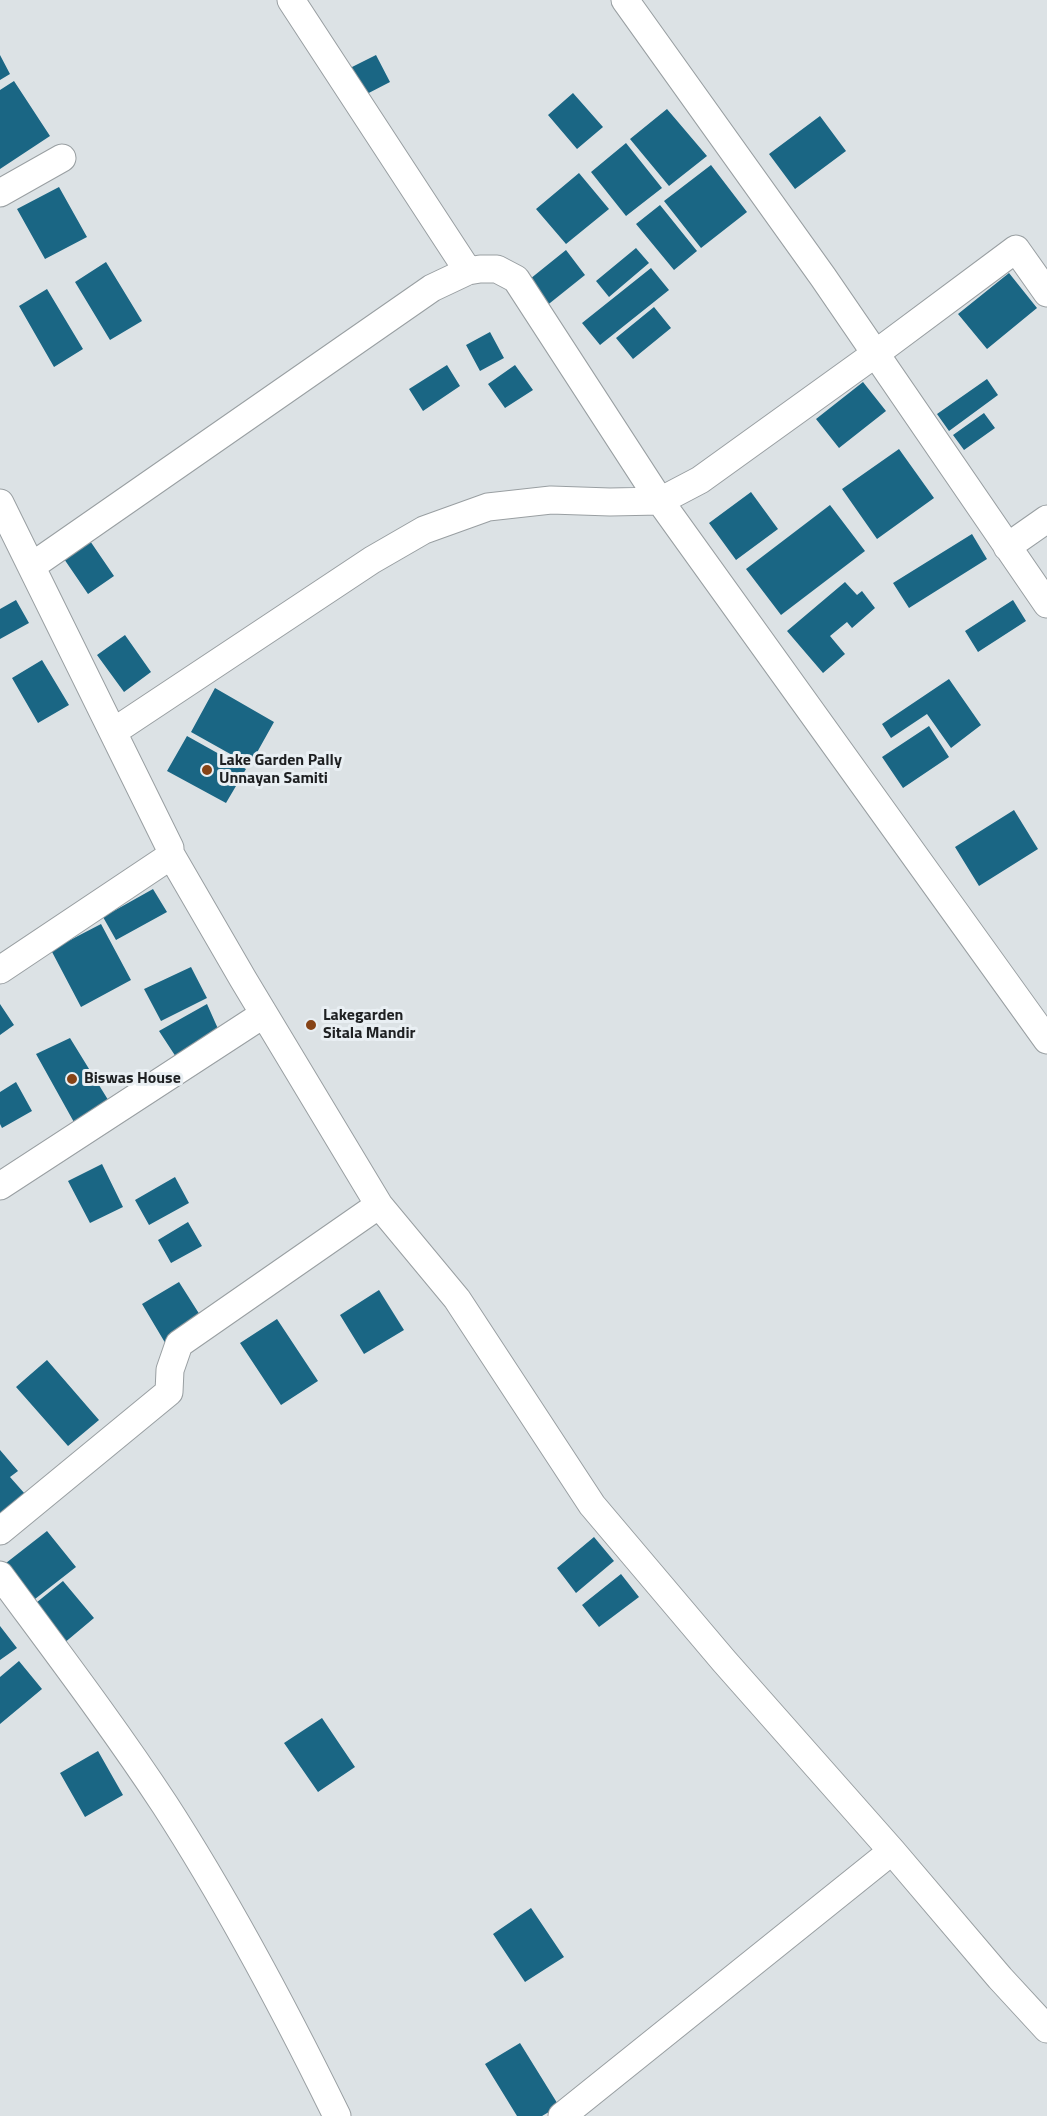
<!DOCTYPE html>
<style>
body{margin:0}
canvas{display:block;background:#dce2e5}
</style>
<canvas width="1047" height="2116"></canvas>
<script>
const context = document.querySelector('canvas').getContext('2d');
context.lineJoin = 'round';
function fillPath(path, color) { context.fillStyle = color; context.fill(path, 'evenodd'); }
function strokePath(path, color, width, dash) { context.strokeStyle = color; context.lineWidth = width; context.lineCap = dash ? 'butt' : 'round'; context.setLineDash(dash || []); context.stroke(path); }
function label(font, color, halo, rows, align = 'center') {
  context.font = font + ' "Titillium Web",sans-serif'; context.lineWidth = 6; context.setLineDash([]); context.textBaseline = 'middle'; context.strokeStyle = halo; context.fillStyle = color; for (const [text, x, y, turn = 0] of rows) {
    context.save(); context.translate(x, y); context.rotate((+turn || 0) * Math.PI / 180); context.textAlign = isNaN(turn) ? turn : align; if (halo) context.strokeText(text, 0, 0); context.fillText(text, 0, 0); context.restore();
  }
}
const building = new Path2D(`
 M0,55l10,19 -10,6z
 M376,55l14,27 -29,15 -15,-27z
 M14,81l36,55 -50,33v-79z
 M573,93l30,34 -26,22 -29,-34z
 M667,109l40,47 -38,30 -39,-47z
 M820,116l26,35 -51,38 -26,-35z
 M626,143l36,45 -36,28 -35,-44z
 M711,165l36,47 -46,36 -37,-47z
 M579,173l30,36 -43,35 -30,-35z
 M59,187l28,50 -42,22 -28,-50z
 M660,205l37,46 -23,19 -38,-46z
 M636,248l13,15 -40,34 -13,-16z
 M566,250l19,25 -40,32 -20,-24z
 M106,262l36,59 -32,19 -35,-58z
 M651,268l18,22 -69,55 -18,-22z
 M1009,273l28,35 -50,41 -29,-35z
 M47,289l36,60 -29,18 -35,-61z
 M654,307l17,21 -38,31 -17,-21z
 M490,332l14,26 -24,13 -14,-26z
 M447,365l13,21 -37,25 -14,-22z
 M515,365l18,25 -28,18 -17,-24z
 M987,379l11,16 -49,36 -12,-17z
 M863,382l23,29 -47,37 -23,-29z
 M984,413l11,15 -31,22 -11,-15z
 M899,449l35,49 -57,41 -35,-50z
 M751,492l27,37 -42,31 -27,-37z
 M830,505l35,46 -84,64 -35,-46z
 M972,534l15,25 -78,49 -16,-25z
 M86,535l28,41 -26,18 -28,-41z
 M845,582l12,13 5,-4 13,17 -23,20 -5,-6 -17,14 15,18 -22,19 -36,-42z
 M16,600l13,23 -29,16v-30z
 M1013,600l13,21 -48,31 -13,-21z
 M125,635l26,37 -27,20 -27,-37z
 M42,660l27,45 -31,18 -26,-45z
 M949,679l32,46 -30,23 -24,-34 -36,24 -9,-14z
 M215,688l59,34 -24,43 -59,-33z
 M929,726l20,31 -46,31 -21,-31z
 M187,736l59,33 -20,34 -59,-32z
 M1014,810l24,39 -59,37 -24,-39z
 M153,889l14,23 -51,28 -13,-23z
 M101,924l30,56 -50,27 -30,-57z
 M191,967l16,31 -46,23 -17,-32z
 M0,1004l14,21 -14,10z
 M207,1004l12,27 -43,26 -17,-26z
 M70,1038l40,65 -35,21 -39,-70z
 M16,1082l16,29 -30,17 -2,-4v-32z
 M102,1164l21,43 -33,16 -22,-42z
 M175,1177l14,26 -40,22 -14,-25z
 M188,1222l14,24 -31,17 -13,-23z
 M179,1282l26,41 -38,23 -25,-42z
 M379,1290l25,40 -40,24 -24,-39z
 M277,1319l41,62 -37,24 -41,-62z
 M47,1360l52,60 -31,26 -52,-59z
 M0,1450l18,21 -8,6 15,17 -25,32z
 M47,1531l29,36 -41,32 -29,-36z
 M594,1537l20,24 -38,32 -19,-25z
 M621,1574l18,23 -40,30 -17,-22z
 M63,1581l31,37 -31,26 -32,-37z
 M0,1626l17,22 -17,12z
 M19,1661l23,28 -42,35v-47z
 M322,1718l33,49 -37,25 -34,-49z
 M98,1751l25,44 -38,22 -25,-44z
 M531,1908l33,49 -39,25 -32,-48z
 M520,2043l39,63 -17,10h-25l-32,-52z`);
const street = new Path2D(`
 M291,0l177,271
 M625,0l198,277 224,327
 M0,193l62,-35
 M0,503l170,345v7l-4,4 -166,111
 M1007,547l40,-28
 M32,566l400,-278 36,-17 12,-2h17l19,10 144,222 387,539
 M113,732l259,-172 52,-30 64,-23 63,-7 59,2 50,-1 40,-21 175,-126 141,-105 31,44
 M170,853l73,126 136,226 78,94 135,206 132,156 168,190 108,127 47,51
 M0,1186l264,-172
 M0,1531l169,-139 1,-22 9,-26 200,-139
 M0,1575c56,76 113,151 165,230 64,99 120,205 172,311
 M562,2116l330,-265`);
const markers = [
 [207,770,6,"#864316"],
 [311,1025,6,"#864316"],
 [72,1079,6,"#864316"]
];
const poiNames = [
 ["Lake Garden Pally",219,761],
 ["Unnayan Samiti",219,779],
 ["Lakegarden",323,1016],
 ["Sitala Mandir",323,1034],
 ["Biswas House",84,1079]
];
fillPath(building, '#1a6684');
strokePath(street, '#999fa2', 29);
strokePath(street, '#fff', 27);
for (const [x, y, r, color] of markers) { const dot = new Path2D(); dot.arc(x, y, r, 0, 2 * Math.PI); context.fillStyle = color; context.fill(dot); strokePath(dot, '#e9eff3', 2); }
label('bold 16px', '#1e2022', '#e9eff3', poiNames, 'left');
</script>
